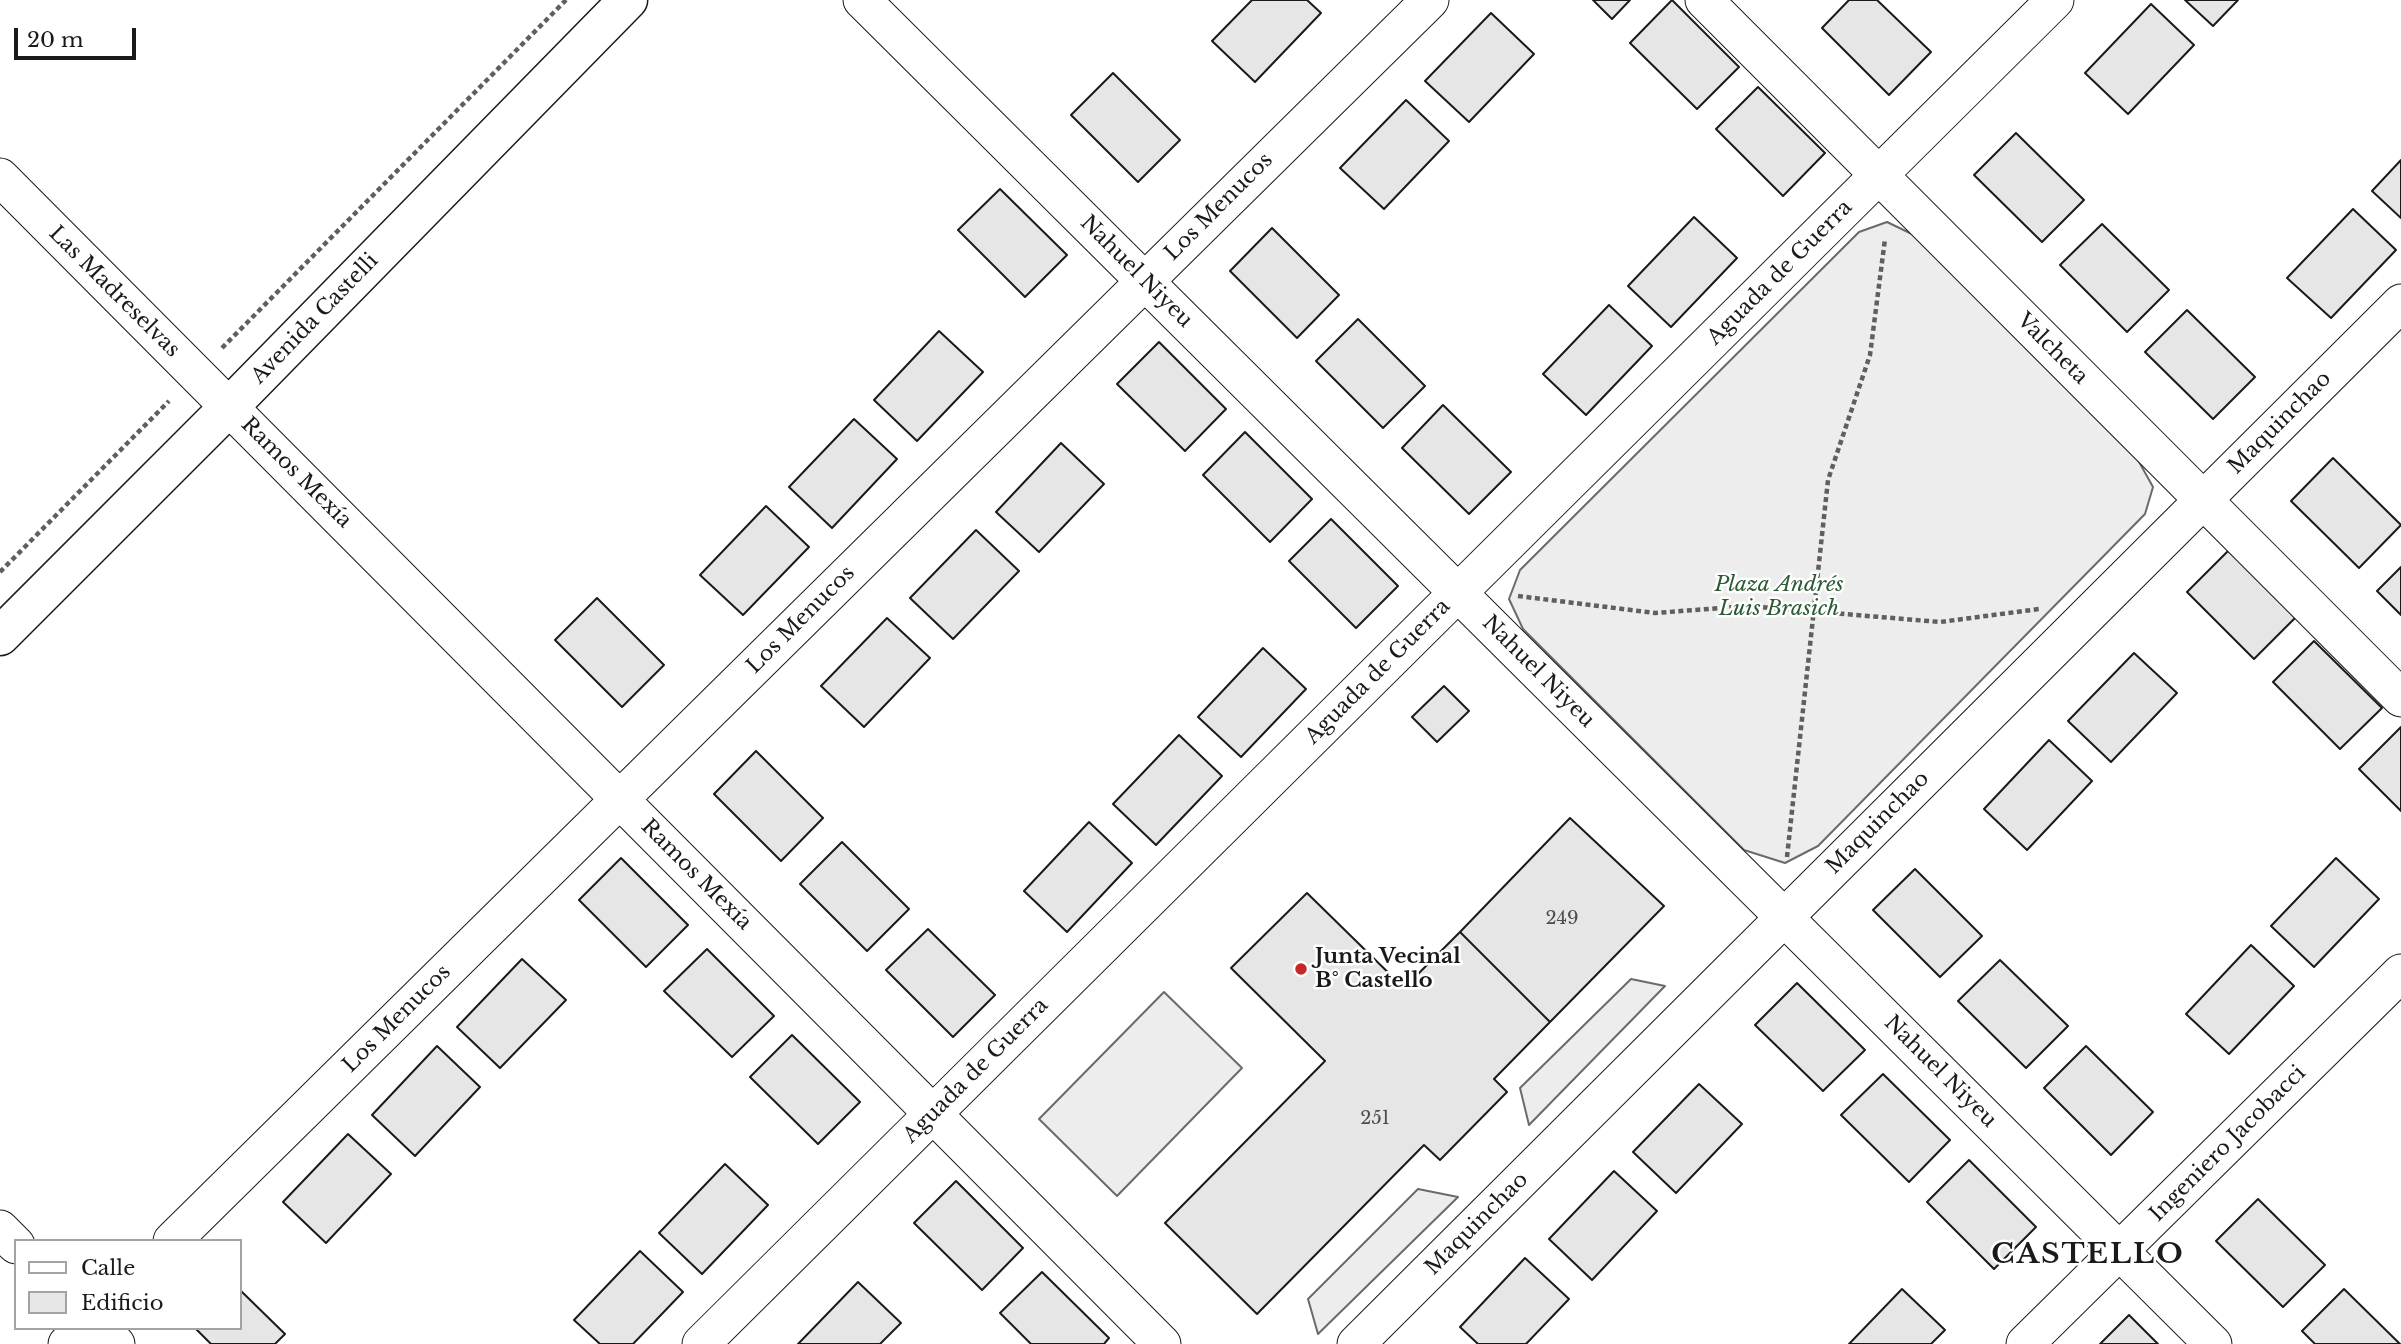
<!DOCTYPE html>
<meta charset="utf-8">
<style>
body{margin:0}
#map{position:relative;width:2401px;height:1344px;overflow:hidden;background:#fff;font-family:"Libre Baskerville",serif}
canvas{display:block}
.legend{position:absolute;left:14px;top:1239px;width:228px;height:91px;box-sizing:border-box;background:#fff;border:2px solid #a3a3a3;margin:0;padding:9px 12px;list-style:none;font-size:21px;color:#1a1a1a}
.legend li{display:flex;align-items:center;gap:14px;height:35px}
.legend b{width:35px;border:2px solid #a3a3a3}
.scale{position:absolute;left:14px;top:28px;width:122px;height:32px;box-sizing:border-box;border:4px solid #1a1a1a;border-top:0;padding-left:9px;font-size:21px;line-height:24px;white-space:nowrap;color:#1a1a1a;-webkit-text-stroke:5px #fff;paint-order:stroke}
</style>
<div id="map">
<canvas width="2401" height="1344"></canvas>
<ul class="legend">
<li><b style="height:9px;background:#fff"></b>Calle</li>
<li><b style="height:19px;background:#e6e6e6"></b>Edificio</li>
</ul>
<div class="scale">20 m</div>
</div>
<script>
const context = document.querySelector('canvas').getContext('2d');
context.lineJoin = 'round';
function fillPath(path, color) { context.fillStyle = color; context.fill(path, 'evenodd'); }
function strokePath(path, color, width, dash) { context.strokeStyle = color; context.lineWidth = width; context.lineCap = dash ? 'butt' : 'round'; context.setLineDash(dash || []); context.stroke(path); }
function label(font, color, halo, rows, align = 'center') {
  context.font = font + ' "Libre Baskerville",serif'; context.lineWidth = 5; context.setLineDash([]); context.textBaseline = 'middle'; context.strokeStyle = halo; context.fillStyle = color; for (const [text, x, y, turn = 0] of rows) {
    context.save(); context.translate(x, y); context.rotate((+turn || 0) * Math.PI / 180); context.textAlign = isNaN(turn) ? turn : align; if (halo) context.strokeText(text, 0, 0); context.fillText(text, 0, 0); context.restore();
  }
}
const built = new Path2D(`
 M1887,222l27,13 224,225 15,27 -8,27 -327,332 -33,17 -41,-13 -221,-221 -14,-30 11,-29 339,-338z
 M1631,979l34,7 -136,139 -9,-37z
 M1164,992l78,76 -125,128 -78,-77z
 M1418,1189l40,8 -140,137 -10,-35z`);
const building = new Path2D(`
 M1252,0h55l14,13 -66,69 -43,-41z
 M1593,0h37l-18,19z
 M1672,0l67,67 -42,42 -67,-66z
 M1849,0h28l54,52 -42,43 -67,-67z
 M2185,0h53l-25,26z
 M2151,4l43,41 -66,69 -43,-41z
 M1491,13l43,41 -65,68 -44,-41z
 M1113,73l67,67 -42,42 -67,-67z
 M1758,87l67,66 -42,43 -67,-67z
 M1406,100l43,41 -65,68 -44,-41z
 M2016,133l68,67 -42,42 -68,-67z
 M2401,160v58l-29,-27z
 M1000,189l67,66 -42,42 -67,-67z
 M2353,209l43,41 -65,68 -44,-40z
 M1694,217l43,41 -66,69 -43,-41z
 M2102,224l67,66 -42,42 -67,-67z
 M1272,228l67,67 -42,43 -67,-67z
 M1609,305l43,41 -66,69 -43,-41z
 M2187,310l68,67 -42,42 -68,-67z
 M1358,319l67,67 -42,42 -67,-67z
 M939,331l44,41 -66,69 -43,-41z
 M1159,342l67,67 -41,42 -68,-67z
 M1443,405l68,67 -42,42 -67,-66z
 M854,419l43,40 -65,69 -43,-41z
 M1245,432l67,67 -42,43 -67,-67z
 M1061,443l43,41 -65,68 -43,-40z
 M2333,458l68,67 -42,43 -68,-67z
 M766,506l43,41 -66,68 -43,-40z
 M1331,519l67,67 -42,42 -67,-67z
 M976,530l43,41 -66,68 -43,-41z
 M2229,550l67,67 -42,42 -67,-67z
 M2401,567v48l-24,-24z
 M597,598l67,67 -42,42 -67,-67z
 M887,618l43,40 -66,69 -43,-41z
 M2314,641l68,67 -42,41 -67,-67z
 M1263,648l43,41 -65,68 -43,-40z
 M2134,653l43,40 -66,69 -43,-41z
 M1444,686l25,25 -32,31 -25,-25z
 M2401,727v84l-42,-42z
 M1179,735l43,41 -66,69 -43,-41z
 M2049,740l43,41 -65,69 -43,-41z
 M756,751l67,67 -42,43 -67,-67z
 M1570,818l94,88 -114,116 -90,-90z
 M1089,822l43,41 -65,69 -43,-41z
 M842,842l67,67 -42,42 -67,-67z
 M621,858l67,67 -42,42 -67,-67z
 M2336,858l43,41 -65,68 -43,-41z
 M1915,869l67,67 -42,41 -67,-67z
 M1307,893l97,95 56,-56 90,90 -56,57 13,13 -67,68 -16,-15 -167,169 -92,-91 160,-162 -94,-93z
 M928,929l67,66 -42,42 -67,-67z
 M2251,945l43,41 -65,68 -43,-40z
 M707,949l67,67 -42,41 -68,-66z
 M522,959l44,41 -66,68 -43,-41z
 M2000,960l68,66 -42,42 -68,-67z
 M1797,983l68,67 -42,41 -68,-66z
 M792,1035l68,67 -42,42 -68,-67z
 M437,1046l43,41 -65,69 -43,-41z
 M2086,1046l67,66 -42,43 -67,-67z
 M1883,1074l67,66 -41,42 -68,-67z
 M1699,1084l43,40 -66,69 -43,-41z
 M348,1134l43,40 -65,69 -43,-41z
 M1969,1160l67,67 -42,42 -67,-67z
 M725,1164l43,41 -66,69 -43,-41z
 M1614,1171l43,40 -65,69 -43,-41z
 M956,1181l67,67 -41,42 -68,-67z
 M2258,1199l67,66 -42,42 -67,-66z
 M640,1251l43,41 -50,52h-33l-26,-24z
 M1525,1258l44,41 -43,45h-48l-18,-17z
 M1042,1272l67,66 -5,6h-73l-31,-31z
 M858,1282l43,41 -21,21h-82z
 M1902,1289l43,41 -14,14h-82z
 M2344,1289l56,55h-85l-13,-13z
 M240,1290l45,44 -10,10h-64l-16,-16h45z
 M2129,1315l29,29h-58z`);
const path = new Path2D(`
 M222,348l344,-348
 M0,572l169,-171
 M1518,596l137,17 93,-7 192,16 99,-13
 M1787,857l41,-377 42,-125 15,-116`);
const minor = new Path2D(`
 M862,0l1351,1344
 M1704,0l697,698
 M0,177l1162,1167
 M0,1229l16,16
 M172,1241l1258,-1241
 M100,1328l16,16
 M67,1344l16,-16
 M701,1344l1354,-1344
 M1356,1344l1045,-1041
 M2025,1344l376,-371`);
const secondary = new Path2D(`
 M0,636l229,-229 399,-407`);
const markers = [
 [1301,969,7,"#c62828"]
];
const numberNames = [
 ["249",1562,919],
 ["251",1375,1119]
];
const streetNames = [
 ["Los Menucos",1219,207,-45],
 ["Nahuel Niyeu",1136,272,45],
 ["Aguada de Guerra",1780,273,-45],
 ["Las Madreselvas",114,292,45],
 ["Avenida Castelli",315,319,-46],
 ["Valcheta",2052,349,45],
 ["Maquinchao",2280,423,-45],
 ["Ramos Mexía",296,473,45],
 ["Los Menucos",801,620,-45],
 ["Aguada de Guerra",1378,672,-45],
 ["Nahuel Niyeu",1538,672,45],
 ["Maquinchao",1878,823,-45],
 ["Ramos Mexía",696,875,45],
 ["Los Menucos",397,1019,-45],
 ["Aguada de Guerra",976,1071,-45],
 ["Nahuel Niyeu",1940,1072,45],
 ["Ingeniero Jacobacci",2228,1144,-45],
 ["Maquinchao",1477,1224,-45]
];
const parkNames = [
 ["Plaza Andrés",1779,585],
 ["Luis Brasich",1779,609]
];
const poiNames = [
 ["Junta Vecinal",1315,957],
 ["B° Castello",1315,981]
];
const districtNames = [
 ["CASTELLO",2088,1255]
];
fillPath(built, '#ededed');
strokePath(built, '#6a6a6a', 2);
fillPath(building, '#e6e6e6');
strokePath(building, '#1a1a1a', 2);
strokePath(minor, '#1a1a1a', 39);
strokePath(secondary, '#1a1a1a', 41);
strokePath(path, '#5f5f5f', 4.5, [5, 3.5]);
strokePath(minor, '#fff', 37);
strokePath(secondary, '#fff', 38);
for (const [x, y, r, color] of markers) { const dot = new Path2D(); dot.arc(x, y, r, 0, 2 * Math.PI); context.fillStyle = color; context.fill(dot); strokePath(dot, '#fff', 2.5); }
label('18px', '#4d4d4d', null, numberNames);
label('21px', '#1a1a1a', '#fff', streetNames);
label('italic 21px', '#2b5a34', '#fff', parkNames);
label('bold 21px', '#1a1a1a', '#fff', poiNames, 'left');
context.letterSpacing = '2px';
label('bold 28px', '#1a1a1a', '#fff', districtNames);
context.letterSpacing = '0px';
</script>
